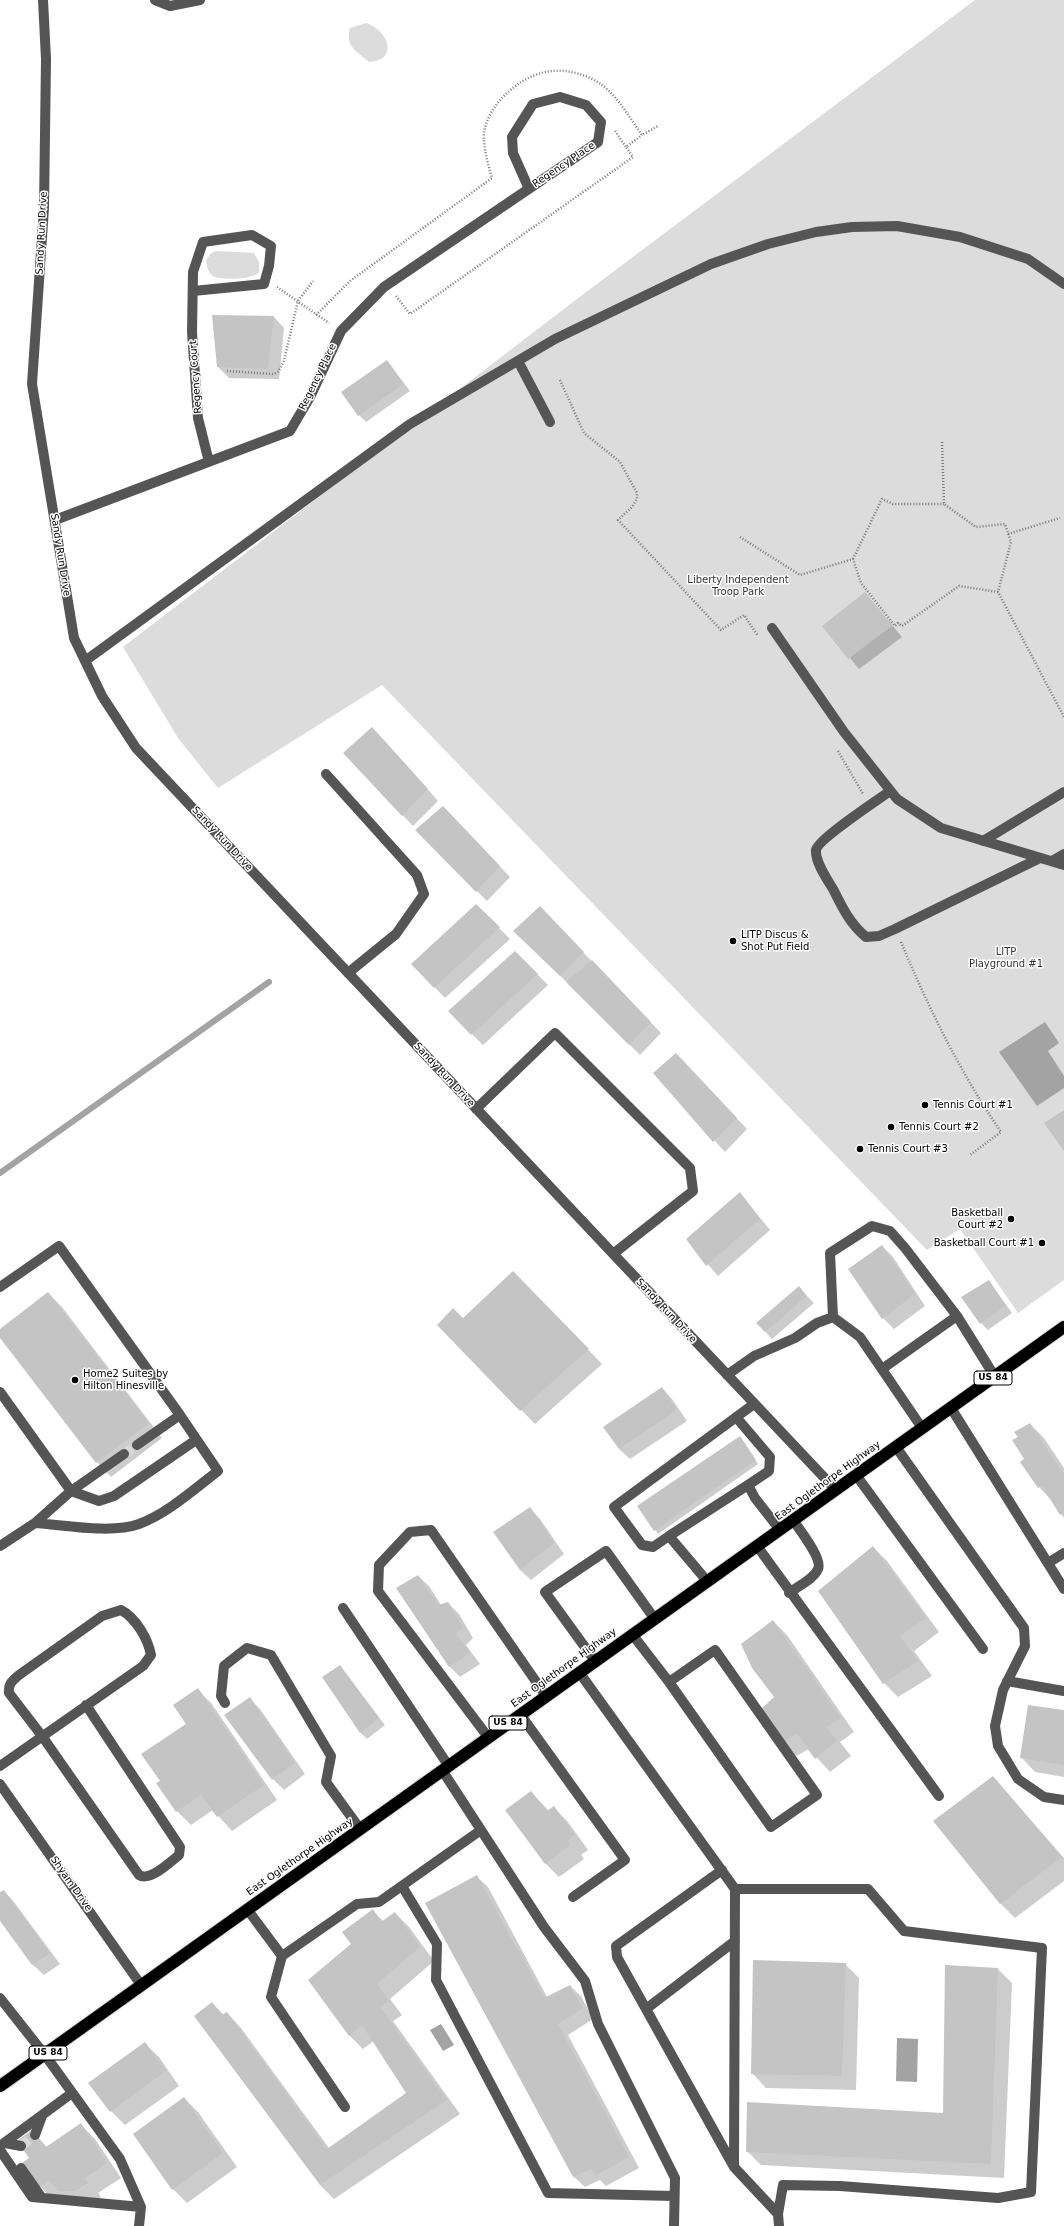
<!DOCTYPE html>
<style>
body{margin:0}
canvas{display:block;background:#fff}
</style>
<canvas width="1064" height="2226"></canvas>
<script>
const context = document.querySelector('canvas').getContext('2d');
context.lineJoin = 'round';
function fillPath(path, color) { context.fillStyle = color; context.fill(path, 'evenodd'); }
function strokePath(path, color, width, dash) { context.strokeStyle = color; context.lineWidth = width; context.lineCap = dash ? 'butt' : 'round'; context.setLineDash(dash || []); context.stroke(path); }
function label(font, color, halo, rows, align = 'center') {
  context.font = font + ' "DejaVu Sans",sans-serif'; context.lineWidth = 3; context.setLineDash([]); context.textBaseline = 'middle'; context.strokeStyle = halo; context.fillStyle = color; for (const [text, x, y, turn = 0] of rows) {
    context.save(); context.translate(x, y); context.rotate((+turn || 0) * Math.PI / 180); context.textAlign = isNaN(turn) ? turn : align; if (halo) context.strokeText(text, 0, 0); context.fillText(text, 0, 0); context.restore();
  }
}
const green = new Path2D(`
 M975,0h89v1280l-46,33 -58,-84 -33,21 -2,-2 -543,-563 -164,103 -40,-50 -55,-91 450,-345z
 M366,23c22,7 34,37 3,39 -13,-11 -24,-16 -19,-34z
 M216,251l38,2 5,9v10c-8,8 -34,8 -44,5 -7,-3 -8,-10 -9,-16l4,-7z`);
const water = new Path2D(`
 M1045,1022l14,21 -11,8 16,25v12l-27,18 -38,-54z
 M441,2024l13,21 -11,6 -13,-21z
 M897,2038l21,1 -1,43 -21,-1z`);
const shadow = new Path2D(`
 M274,317l10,11 -5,51 -50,-1 -11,-11z
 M387,361l23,30 -44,31 -7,-7z
 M865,593l37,44 -43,32 -35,-43z
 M383,739l55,62 -25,25 -69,-73z
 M454,818l56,59 -23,24 -71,-71z
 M476,905l34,34 -65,59 -33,-34z
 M550,918l111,115 -21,22 -115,-114z
 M515,952l33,33 -65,60 -34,-34z
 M676,1054l71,75 -22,23 -71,-78z
 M740,1193l30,37 -52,46 -31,-36z
 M882,1246l11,11 32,49 -31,23 -11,-11z
 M989,1281l23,32 -24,17 -7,-7z
 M527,1286l75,78 -67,60 -97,-99 25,-6z
 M799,1288l15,15 -42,36 -15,-16z
 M48,1293l14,14 100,131 -51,39 -14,-15 -97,-126v-6z
 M662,1388l10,11 15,22 -57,38 -11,-10z
 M1030,1424l14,14 20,30v50l-12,-17 -13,-14 -14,-28z
 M740,1437l18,27 -100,70 -20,-28z
 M530,1508l10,11 24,35 -33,26 -11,-10z
 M873,1547l14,14 52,71 -25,19 18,25 -34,21 -14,-14z
 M418,1576l11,10 12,19 7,-2 11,11 14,24 -7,7 14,19 -20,13 -10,-10z
 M773,1621l14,14 67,97 -14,10 11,14 -21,16 -21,-23 -13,7 -14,-14 -6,-44z
 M340,1666l45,59 -18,14 -7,-7z
 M198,1690l14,14 65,96 -45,31 -19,-21 -22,15 -14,-14 -16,-30 26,-56z
 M250,1699l10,10 45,65 -21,16 -11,-11z
 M1064,1711v66l-29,-5 -14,-15z
 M993,1777l71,81v23l-49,37 -15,-15z
 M531,1792l18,19 5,-3 14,14 20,28 -7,5 3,4 -25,18 -14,-14z
 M477,1877l11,10 59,110 23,-11 11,10 12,23 -25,16 71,133 -33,18 -6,-6 -15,7 -11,-10 -147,-274z
 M4,1891l10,11 46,62 -16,11 -11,-10 -33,-46v-25z
 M373,1911l10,10 12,-8 14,14 25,34 -44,38 12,16 -9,6 67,93 -126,85 -14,-14 -108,-182 12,12 3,-2 14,15 88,120 79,-54 -34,-53 -11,8 -14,-14 3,-91z
 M845,1964l14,14 -3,112 -90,-2 -14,-15z
 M998,1969l14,14 -8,195 -243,-13 -14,-14 197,-37z
 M144,2043l15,14 20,29 -54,39 -14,-14z
 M184,2098l14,14 39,55 -50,36 -14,-14 -38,-55z
 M81,2125l14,14 26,39 -23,15 3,4 -11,8h-17l-10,-10 -9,6 -14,-15 -9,-28 1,-26 15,15z`);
const stream = new Path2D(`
 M0,1173l269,-191`);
const building = new Path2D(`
 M212,315l62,1 -6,53 -51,-2z
 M387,360l17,24 -46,32 -17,-24z
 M865,592l27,34 -44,33 -26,-33z
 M372,727l56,62 -26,27 -59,-63z
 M443,806l57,60 -24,26 -61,-62z
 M476,904l24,23 -66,61 -23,-24z
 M540,906l44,46 -24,24 -47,-45z
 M515,951l23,23 -67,61 -23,-24z
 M592,960l59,62 -22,23 -63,-63z
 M676,1053l61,65 -24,24 -60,-69z
 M1064,1110v41l-20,-28z
 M740,1192l20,27 -54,47 -20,-27z
 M882,1245l33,49 -33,25 -34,-50z
 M513,1271l76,78 -69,62 -83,-86 16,-17 10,10z
 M989,1280l17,26 -26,18 -19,-27z
 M799,1286l8,10 -42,36 -9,-9z
 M48,1292l101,131 -53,40 -96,-125v-9z
 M662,1387l15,23 -58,39 -16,-22z
 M1030,1423l34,51v39l-4,2 -18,-29 -4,2 -18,-26 4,-3 -12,-19 6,-3 -4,-5z
 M740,1436l16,24 -102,71 -17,-25z
 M530,1507l24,36 -34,27 -27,-38z
 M873,1546l53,72 -26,18 18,25 -35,23 -65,-93z
 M418,1575l20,30 10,-3 15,25 -7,7 14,19 -21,14 -53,-79z
 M773,1620l68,98 -14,9 10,14 -22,18 -18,-25 -15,8 -22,-32 14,-13 -22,-29 -11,-24z
 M340,1665l39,53 -19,15 -38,-56z
 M198,1688l66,97 -47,32 -16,-22 -25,17 -20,-29 4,-2 -19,-27 45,-30 -13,-19z
 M250,1697l45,66 -23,17 -48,-65z
 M1028,1705l36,5v55l-44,-7z
 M993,1776l69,81 -62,47 -67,-83z
 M531,1791l16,20 7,-5 21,29 -7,5 2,5 -25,19 -40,-54z
 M477,1875l67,123 26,-13 13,23 -25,16 71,133 -34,19 -4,-7 -18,8 -148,-274z
 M4,1890l46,63 -18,12 -32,-44v-29z
 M373,1909l8,13 14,-10 25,35 -43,37 12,17 -9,6 67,93 -127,85 -126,-169 18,-14 10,13 5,-3 100,137 79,-56 -44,-68 -13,11 -41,-56 43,-36 -9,-12z
 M753,1960l93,3 -4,113 -91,-2z
 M945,1965l53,3 -7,196 -245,-12 1,-50 196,11z
 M145,2042l21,29 -56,41 -22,-29z
 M184,2097l39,56 -51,37 -39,-56z
 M81,2123l26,40 -22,15 3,5 -13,8h-17l-9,-11 -9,7 -18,-24 7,-5 -12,-17 15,-11 14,17z`);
const minorTunnel = new Path2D(`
 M124,1454l13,-9
 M21,2146l14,-11`);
const path = new Path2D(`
 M615,131l11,16 16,-12
 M277,287l52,36
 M396,296l14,18 223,-157 -7,-10
 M316,315l34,-34 142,-103c-4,-14 -9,-30 -8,-45 2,-14 10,-27 20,-37 25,-25 55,-33 88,-17 23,11 36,37 50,56l16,-9
 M227,371l46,3 5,-2 6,-11 14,-60 15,-20
 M560,380l24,53 36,29 17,31v6l-5,8 -14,13 103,110 23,-15 14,21
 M942,442l2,62 32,23 29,-3 6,18 -13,50
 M1008,534l52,-16
 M740,537l60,38 53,-16 8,24 34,43 3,-3 4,3 57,-40 39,6 66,125
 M853,559l29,-60 11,5h51
 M838,751l25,43
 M901,942c28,67 59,130 100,190l-31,23`);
const minor = new Path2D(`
 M43,0l3,59 -2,149 -12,176 42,254 28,58 34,52 699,741
 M155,0l15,6 30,-6
 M193,291l71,-7 5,-18 2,-20 -19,-11 -49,7 -10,30 -1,60 6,86 11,44
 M518,361l32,61
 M55,520l235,-89 20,-34 31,-66 43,-44 214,-145 3,-20 -15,-17 -26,-8 -27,7 -21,33 1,16 16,36
 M772,628l72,104 53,67 44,29 123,37
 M85,661l325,-237 145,-85 156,-75 57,-20 48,-12 36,-5 45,-1 63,11 68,22 36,25
 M326,774l91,101 7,19 -28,40 -48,39
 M890,791c-12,9 -72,48 -74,59 -1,12 11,29 17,39 9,18 17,35 33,48l13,-1 16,-7 145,-71
 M983,841l81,-49
 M1052,861l12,-7
 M476,1109l79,-76 135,135 3,23 -80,63
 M0,1287l59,-41 121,169 -43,30
 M833,1317l-3,-64 42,-27 18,5 15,17 52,68 38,61
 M882,1369l75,-53
 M727,1375l27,-19 41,-18 22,-15 16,-6 27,20 62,91
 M0,1392l71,99 28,10 15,-5 82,-56
 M951,1408l113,181
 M736,1417l34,40 -1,14 -21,14 7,13 25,32
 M896,1447l128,181 1,18 -22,44 -8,36 3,20 20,33 26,18 20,3
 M856,1475l127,174
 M35,1523c30,2 76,11 104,1 29,-11 54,-34 79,-53l-38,-56
 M669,1536l79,-51
 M0,1546l35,-23 36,-32 53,-37
 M757,1546l182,250
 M1048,1563l16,-10
 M707,1581l-38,-45 -16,11 -11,-2 -28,-38 140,-103
 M789,1593c9,-7 25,-14 29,-24 5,-10 -19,-40 -25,-49
 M343,1608l105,157
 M632,1634l37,48 102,145 46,-32 -102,-145 -46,32
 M595,1661l-50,-69 61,-41 48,67
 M579,1672l156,217h133l36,42 138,17 -11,244 -33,6 -158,-12 -57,-1 -5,29 1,12
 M1007,1681l57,10
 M225,1703l-4,-7 3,-30 23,-18 24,7 60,101 -5,26 34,47
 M520,1714l105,146 -52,37
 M488,1737l-110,-146 1,-26 31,-33 21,-2 115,166
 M0,1766l143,-100 8,-11c-3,-16 -15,-37 -30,-45l-19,6 -83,59c-7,6 -11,9 -10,18l33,43 97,139c11,7 31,-13 40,-20l1,-8 -94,-142
 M442,1770l102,157 41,54 13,43 77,154 -1,48
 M0,1784l141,201
 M722,1870l-106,76 1,11 117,210 44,47
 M402,1886l35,58 -1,36 112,213 126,3
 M247,1909l35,47
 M0,1998l45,57 75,104 21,48 -2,19
 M646,2009l89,-68
 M345,2107l-74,-110 11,-41 75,-52 22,-2 102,-72
 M35,2135l7,-19
 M5,2143l16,3
 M0,2146l72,-53
 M0,2150l32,47 109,10
 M734,2167l1,-278
 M21,2168l21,30`);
const highway = new Path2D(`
 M0,2086l1064,-759`);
const markers = [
 [733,941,4,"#000"],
 [925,1105,4,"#000"],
 [891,1127,4,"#000"],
 [860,1149,4,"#000"],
 [1011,1219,4,"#000"],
 [1042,1243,4,"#000"],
 [75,1380,4,"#000"]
];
const shields = [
 [993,1378,38],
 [508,1723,38],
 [48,2053,38]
];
const shieldNames = [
 ["US 84",993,1378],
 ["US 84",508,1723],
 ["US 84",48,2053]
];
const streetNames = [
 ["Regency Place",564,165,-34],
 ["Sandy Run Drive",42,233,-87],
 ["Regency Court",196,377,-94],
 ["Regency Place",318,377,-64],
 ["Sandy Run Drive",60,555,81],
 ["Sandy Run Drive",222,839,47],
 ["Sandy Run Drive",444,1075,47],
 ["Sandy Run Drive",666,1311,47],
 ["East Oglethorpe Highway",828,1481,-36],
 ["East Oglethorpe Highway",564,1668,-36],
 ["East Oglethorpe Highway",300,1857,-35],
 ["Shyam Drive",71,1884,55]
];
const parkNames = [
 ["Liberty Independent",738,580],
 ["Troop Park",738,592],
 ["LITP",1006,952],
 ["Playground #1",1006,964]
];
const poiNames = [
 ["LITP Discus &",741,935],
 ["Shot Put Field",741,947],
 ["Tennis Court #1",933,1105],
 ["Tennis Court #2",899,1127],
 ["Tennis Court #3",868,1149],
 ["Basketball",1003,1213,"right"],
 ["Court #2",1003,1225,"right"],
 ["Basketball Court #1",1034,1243,"right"],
 ["Home2 Suites by",83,1374],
 ["Hilton Hinesville",83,1386]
];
fillPath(green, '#dcdcdc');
fillPath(water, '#a3a3a3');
fillPath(shadow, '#0003');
strokePath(stream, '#a3a3a3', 6);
fillPath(building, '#c4c4c4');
strokePath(minorTunnel, '#d9d9d9', 10, [10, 5]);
strokePath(highway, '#dbdbdb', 14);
strokePath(path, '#777', 2.5, [1, 2]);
strokePath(minor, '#555', 10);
strokePath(highway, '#000', 12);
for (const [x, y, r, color] of markers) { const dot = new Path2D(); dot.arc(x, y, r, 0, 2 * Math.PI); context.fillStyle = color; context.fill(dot); strokePath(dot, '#fff', 1.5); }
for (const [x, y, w] of shields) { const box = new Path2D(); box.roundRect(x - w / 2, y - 7, w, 14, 3); context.fillStyle = '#fff'; context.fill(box); strokePath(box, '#000', 1); }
label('bold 9px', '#000', null, shieldNames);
label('10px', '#000', '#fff', streetNames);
label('10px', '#333', '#fff', parkNames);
label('10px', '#000', '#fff', poiNames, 'left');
</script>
